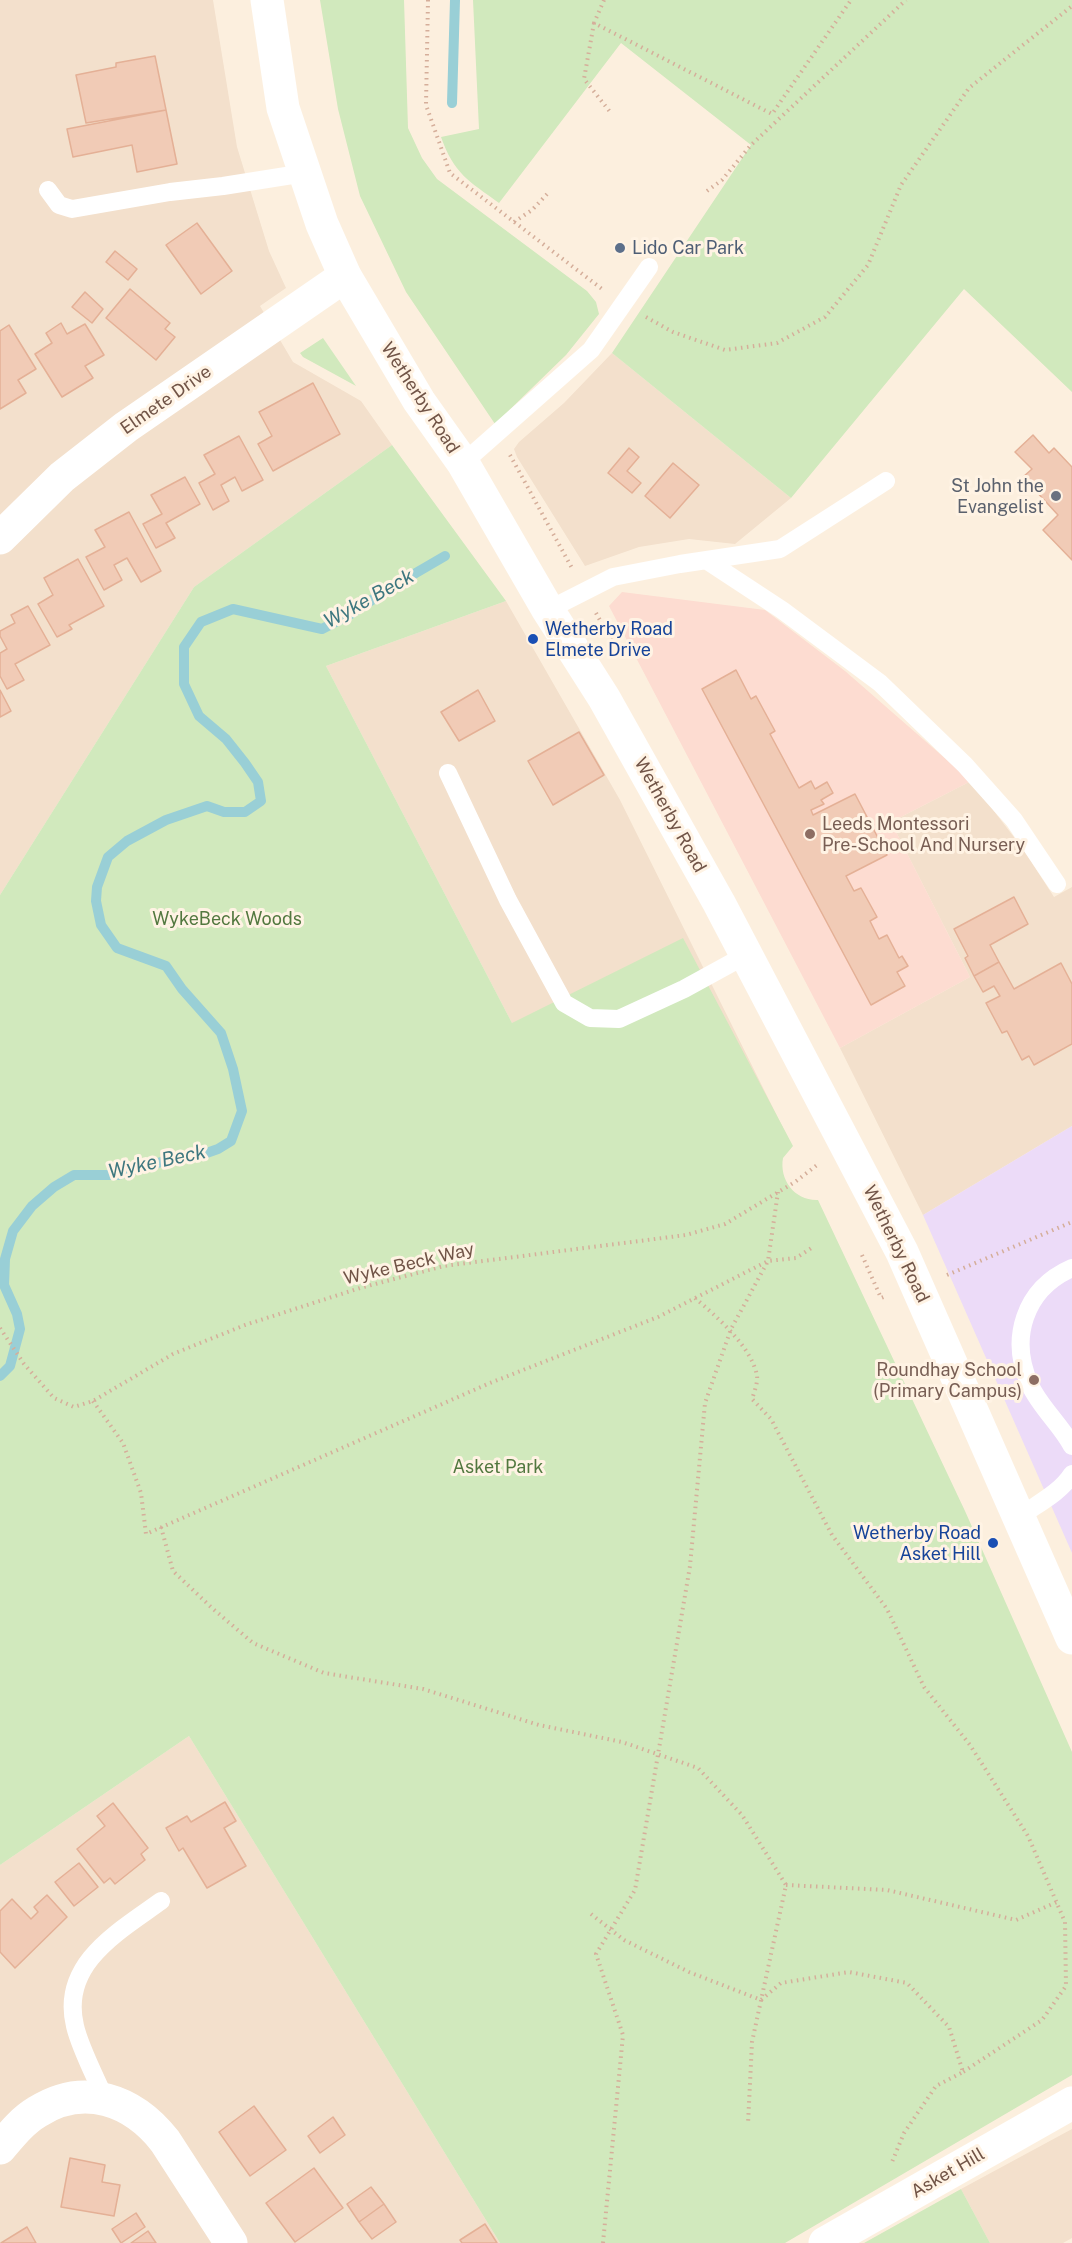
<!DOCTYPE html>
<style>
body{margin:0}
canvas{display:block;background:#fcefde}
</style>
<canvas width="1072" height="2243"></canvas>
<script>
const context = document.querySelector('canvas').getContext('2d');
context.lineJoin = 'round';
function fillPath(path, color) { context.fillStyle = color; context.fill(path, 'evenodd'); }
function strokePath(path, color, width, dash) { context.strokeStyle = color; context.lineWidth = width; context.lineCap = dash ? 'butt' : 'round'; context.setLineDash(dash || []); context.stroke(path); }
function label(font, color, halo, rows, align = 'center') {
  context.font = font + ' "Public Sans",sans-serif'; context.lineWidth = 6; context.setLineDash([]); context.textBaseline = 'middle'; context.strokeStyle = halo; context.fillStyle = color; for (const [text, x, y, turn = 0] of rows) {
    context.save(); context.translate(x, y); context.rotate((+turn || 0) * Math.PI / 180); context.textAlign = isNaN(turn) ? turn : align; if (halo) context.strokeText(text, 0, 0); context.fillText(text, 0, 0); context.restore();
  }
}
const residential = new Path2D(`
 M0,0h213l24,147 32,104 17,37 -26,18 33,56 68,39 31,44 -198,142 -194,308z
 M612,353l179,145 -56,46 -46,-5 -50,8 -54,19 -68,-109 -3,-8 5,-7 45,-39z
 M506,601l114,199 163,328 -271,-105 -186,-357z
 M971,781l52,68 31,48 18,-10v239l-149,89 -83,-167 130,-71 -79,-155z
 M189,1736l311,507h-500v-378z
 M1072,2129v109l-9,5h-73l-29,-54z`);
const commercial = new Path2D(`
 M622,592l143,18 80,61 126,110 -80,41 79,155 -130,71 -231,-442z`);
const education = new Path2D(`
 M1072,1126v427l-149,-338z`);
const green = new Path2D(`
 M320,0h84l4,128 14,30 15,21 150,112 9,11 3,12 -33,41 -71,69 -89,-132 -46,-96 -22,-87z
 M473,0h599v392l-108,-103 -173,209 -179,-145 139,-208 -130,-102 -122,160c-30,-22 -45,-29 -58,-66l38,-8z
 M323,338l33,48 -53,-29 -3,-4z
 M392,445l114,156 -180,65 186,357 171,-85 110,208 -10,12c-4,22 12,43 35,42l147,311 107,241v323l-287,168h-285l-311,-507 -189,129v-970l194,-308z
 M961,2189l29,54h-126z`);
const stream = new Path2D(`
 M452,103l3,-103
 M0,1376l10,-10 10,-37 -3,-15 -13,-29 1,-26 8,-28 19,-25 22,-19 20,-12h44l63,-19h17l20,-7 13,-8 11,-30 -9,-42 -12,-36 -39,-44 -16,-23 -49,-18 -16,-23 -5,-24 1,-14 11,-30 19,-16 39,-21 41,-14 17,6h21l16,-11 -3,-19 -13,-19 -19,-24 -27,-23 -15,-32v-37l17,-25 32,-13 89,20 27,-14 41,-27 55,-32`);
const building = new Path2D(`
 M155,56l11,54 -80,13 -10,-48 40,-8v-4z
 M166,110l11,54 -40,8 -5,-27 -59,12 -6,-28z
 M197,223l35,48 -31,23 -35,-49z
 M115,251l22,18 -9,11 -22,-18z
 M130,289l40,34 -5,6 10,8 -19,23 -50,-42z
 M85,292l18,17 -11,14 -20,-16z
 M61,323l6,11 18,-10 19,31 -19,11 8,12 -31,19 -27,-43 17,-11 -6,-10z
 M9,325l27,44 -18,11 8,13 -26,16v-78z
 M313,383l27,51 -67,37 -15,-27 14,-8 -13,-24z
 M1033,435l16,18 5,-5 18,19v93l-29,-30 15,-15 -35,-38 9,-8 -17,-17z
 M239,436l24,44 -21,11 -7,-14 -14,8 8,16 -16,9 -14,-27 16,-9 -11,-19z
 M629,448l10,9 -12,14 14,12 -9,10 -24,-20z
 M673,463l26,22 -29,33 -25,-22z
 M185,477l15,27 -34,19 9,15 -19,10 -13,-24 19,-10 -11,-19z
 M129,512l32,59 -20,11 -14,-24 -13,7 8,15 -18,10 -18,-33 19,-10 -10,-17z
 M78,559l26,47 -35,19 3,4 -15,8 -19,-33 15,-9 -9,-17z
 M28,606l22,39 -35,19 9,16 -17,9 -7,-13v-23l7,-4 -7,-13v-5l15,-8 -4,-8z
 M736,670l15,29 5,-3 19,35 -5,3 29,54 12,-7 4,8 12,-7 6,11 -12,7 3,4 -13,6 2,5 42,-21 32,61 -41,21 8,15 7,-3 16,29 -7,4 9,18 8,-4 12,23 3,-2 6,10 -11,6 8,14 -34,19 -169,-316z
 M0,690l11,21 -11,6z
 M478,690l17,31 -36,20 -18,-29z
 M579,732l25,43 -51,30 -25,-44z
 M1014,897l14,27 -38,21 9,17 -25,14 -9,-18 3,-2 -14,-27z
 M999,962l15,27 47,-26 11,21v60l-38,21 -5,-9 -7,4 -15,-29 -5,2 -16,-30 14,-7 -6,-10 -11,6 -9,-16z
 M225,1802l11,19 -12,7 22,38 -39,22 -24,-40 -4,3 -13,-23 21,-12 4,6z
 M113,1803l35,45 -7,6 4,6 -30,24 -5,-6 -6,5 -27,-34 28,-23 -8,-10z
 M79,1863l19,24 -24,19 -19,-24z
 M47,1895l20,22 -52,51 -15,-16v-41l12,-12 19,20 7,-7 -4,-5z
 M254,2106l32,44 -36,26 -31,-44z
 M333,2117l12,18 -25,18 -12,-17z
 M70,2158l35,7 -3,17 18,3 -6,31 -53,-9z
 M314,2168l29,40 -48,34 -29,-39z
 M371,2187l13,17 -25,18 -12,-18z
 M384,2204l12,18 -24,17 -13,-17z
 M136,2213l9,14 -24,16 -9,-14z
 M485,2224l12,19h-35l-2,-3z
 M27,2227l9,16h-35z
 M148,2231l8,12h-25z`);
const path = new Path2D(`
 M428,0l-2,105 24,68 152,116
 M604,0l-10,23 178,91 79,-114
 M594,23l-10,56 27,34
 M707,191l15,-11 29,-35 155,-145
 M514,222l18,-12 18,-19
 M646,317l27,15 52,18 52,-7 48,-26 43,-52 33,-80 68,-97 103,-82
 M510,455l63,115
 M596,613l17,31
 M862,1255l19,43 5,-2
 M947,1275l125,-53
 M695,1298c21,18 57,49 62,78 1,6 -3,17 -5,23l19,20 61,116 55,74 37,78 46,58 58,91 37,86 1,64 -24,34 -79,52
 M0,1328l24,36 30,34 20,9 19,-6 80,-47 72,-29 115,-37 84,-22 242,-31 39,-11 70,-42 22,-17
 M93,1401l30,42 18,50 5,41 344,-151 168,-66 110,-56 28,-3 17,-11
 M161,1527l12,44 39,37 41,35 71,30 99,16 116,36 83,17 76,26 44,47 44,70 -34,157 -4,82
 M786,1885l101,5 129,30 41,-18
 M591,1914l33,26 65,32 72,28 20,-17 68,-11 58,11 42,44 14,45 -27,14 -32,47 -12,29
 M603,2243l20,-208 -27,-81 39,-64 55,-324 15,-163 26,-74 37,-68 10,-69`);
const service = new Path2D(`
 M48,190l11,15 13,4 98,-17 53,-6 82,-13
 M463,463l128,-113 58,-83
 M706,560l76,50 98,73 85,82 49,55 43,64
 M548,610l65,-33 67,-13 100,-15 106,-68
 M448,773l60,127 56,103 26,15 29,1 65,-30 62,-34
 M1072,1268c-48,21 -63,71 -42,117 10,22 31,40 42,61
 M1019,1517c18,-13 41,-24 53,-43
 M105,2099c-9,-21 -25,-51 -30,-73 -15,-62 43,-94 86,-125`);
const minor = new Path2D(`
 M0,538l62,-61 64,-50 219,-151
 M0,2148c11,-13 22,-27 37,-36 47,-30 96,-12 128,29l66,102
 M825,2243l247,-140`);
const tertiary = new Path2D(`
 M267,0l16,108 39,116 23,52 74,125 44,62 85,147 56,88 115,205 183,349 170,386`);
const markers = [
 [620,248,6,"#5c6f8a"],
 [1056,496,6,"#6b7280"],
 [533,639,6,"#1a4fb4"],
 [810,834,6,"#8d6e63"],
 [1034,1380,6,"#8d6e63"],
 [993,1543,6,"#1a4fb4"]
];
const serviceNames = [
 ["Lido Car Park",632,248]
];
const streetNames = [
 ["Wetherby Road",420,398,57],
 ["Elmete Drive",166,400,-35],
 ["Wetherby Road",670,815,61],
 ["Wetherby Road",896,1244,64],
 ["Wyke Beck Way",409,1264,-13],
 ["Asket Hill",948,2173,-30]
];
const worshipNames = [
 ["St John the",1044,486],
 ["Evangelist",1044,507]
];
const transitNames = [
 ["Wetherby Road",545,629],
 ["Elmete Drive",545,650],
 ["Wetherby Road",981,1533,"right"],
 ["Asket Hill",981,1554,"right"]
];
const educationNames = [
 ["Leeds Montessori",822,824],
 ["Pre-School And Nursery",822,845],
 ["Roundhay School",1022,1370,"right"],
 ["(Primary Campus)",1022,1391,"right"]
];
const parkNames = [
 ["WykeBeck Woods",227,919],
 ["Asket Park",498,1467]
];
const waterNames = [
 ["Wyke Beck",369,599,-29],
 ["Wyke Beck",157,1162,-12]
];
fillPath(residential, '#f3e0cc');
fillPath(commercial, '#fddcd1');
fillPath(education, '#ecdbf8');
fillPath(green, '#d1e9bd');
strokePath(stream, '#99cfd6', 10);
fillPath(building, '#f1cbb6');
strokePath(building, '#e4b096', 1.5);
strokePath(path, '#d5ae9a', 4, [1.5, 4.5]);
strokePath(service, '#fff', 18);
strokePath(minor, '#fff', 33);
strokePath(tertiary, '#fff', 33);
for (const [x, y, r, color] of markers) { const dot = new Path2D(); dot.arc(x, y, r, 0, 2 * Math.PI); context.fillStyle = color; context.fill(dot); strokePath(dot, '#fff3e4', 2); }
label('18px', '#4e5e75', '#fff3e4', serviceNames, 'left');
label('18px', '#715447', '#fff3e4', streetNames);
label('18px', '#5b616d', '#fff3e4', worshipNames, 'right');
label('18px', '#164399', '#fff3e4', transitNames, 'left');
label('18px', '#785e54', '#fff3e4', educationNames, 'left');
label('18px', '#52783f', '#fff3e4', parkNames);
label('italic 20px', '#3e777f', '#fff3e4', waterNames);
</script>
